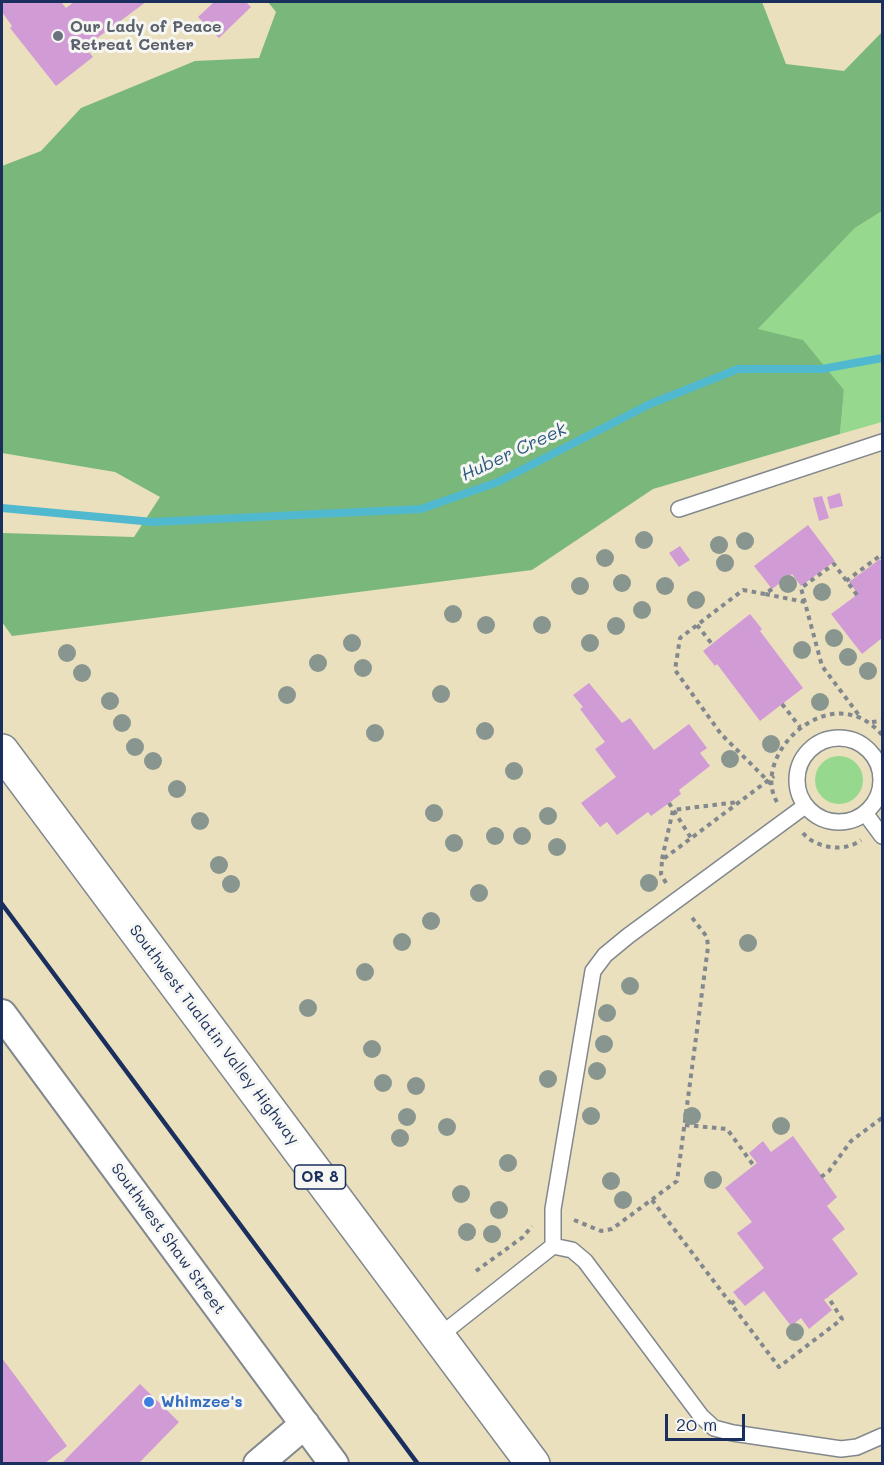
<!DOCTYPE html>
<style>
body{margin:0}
#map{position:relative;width:884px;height:1465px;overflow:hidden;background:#eae0bd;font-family:Mali,sans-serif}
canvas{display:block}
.frame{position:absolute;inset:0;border:3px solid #1b2f5e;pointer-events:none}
.scale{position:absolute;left:665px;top:1414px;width:80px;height:27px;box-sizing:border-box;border:3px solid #1b2f5e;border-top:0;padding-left:8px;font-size:18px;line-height:21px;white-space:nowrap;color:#1b2f5e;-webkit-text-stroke:4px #f6f6f2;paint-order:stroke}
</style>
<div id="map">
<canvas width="884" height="1465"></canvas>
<div class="frame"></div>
<div class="scale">20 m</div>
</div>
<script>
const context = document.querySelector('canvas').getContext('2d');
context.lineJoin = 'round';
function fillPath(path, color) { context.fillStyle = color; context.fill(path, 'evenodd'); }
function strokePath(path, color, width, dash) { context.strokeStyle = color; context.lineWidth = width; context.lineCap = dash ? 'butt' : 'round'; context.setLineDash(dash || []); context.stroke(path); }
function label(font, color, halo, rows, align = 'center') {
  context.font = font + ' Mali,sans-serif'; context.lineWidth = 6; context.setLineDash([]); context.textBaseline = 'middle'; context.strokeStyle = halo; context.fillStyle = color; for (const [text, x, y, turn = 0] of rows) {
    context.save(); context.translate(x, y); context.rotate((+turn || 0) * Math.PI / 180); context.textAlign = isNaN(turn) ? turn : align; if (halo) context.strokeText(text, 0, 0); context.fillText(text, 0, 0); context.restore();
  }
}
const green = new Path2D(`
 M882,211v211l-42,12 4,-44 -87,-60 98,-102z
 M815 780a24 24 0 1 1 48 0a24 24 0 1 1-48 0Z`);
const forest = new Path2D(`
 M268,2h494l24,62 58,7 38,-39v179l-27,17 -97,101 45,11 41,50 -4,44 -187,55 -121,81 -520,66 -10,-14v-89l132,4 26,-40 -45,-25 -113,-19v-287l39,-15 40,-43 114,-47 64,-3 17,-46z`);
const stream = new Path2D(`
 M2,508l151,14 268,-13 77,-27 152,-78 88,-35h84l60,-11`);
const building = new Path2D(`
 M2,2h59l5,6 8,-6h72l-61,45 8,10 -37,29 -46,-58 2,-2 -10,-14z
 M214,2h32l5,5 -32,31 -21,-21z
 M840,493l3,13 -13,3 -3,-12z
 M822,496l7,22 -10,3 -6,-23z
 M808,525l27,36 -34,25 -9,-12 -20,15 -18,-23z
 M680,546l10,14 -11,7 -10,-14z
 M880,559l2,4v75l-20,16 -31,-40 27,-20 -9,-12z
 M750,614l12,15 -2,2 43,57 -43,33 -43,-57 -2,2 -12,-15z
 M589,683l33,40 8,-5 24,32 35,-26 18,24 -7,5 10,13 -31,24 2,4 -12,9 -18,13 -3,-4 -31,23 -10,-13 -7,5 -19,-24 35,-26 -21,-28 10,-7 -25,-33 3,-2 -10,-12z
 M793,1136l44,61 -10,9 18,23 -13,10 26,35 -34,26 8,10 -23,19 -8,-11 -10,8 -27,-35 -19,15 -12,-14 31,-24 -27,-35 15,-11 -27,-34 32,-25 -8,-10 14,-12 8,11z
 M2,1358l65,88 -23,18h-42z
 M140,1384l39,38 -41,42h-77z`);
const path = new Path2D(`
 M846,581l35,-26 1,2
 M772,589l-7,5 40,8
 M765,594l-22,-4 -63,48 -5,32 46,64 52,52
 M857,595l-23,-31 -33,24 21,78 39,52
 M697,625l15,19
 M782,704l18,23
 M872,722l10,-1
 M777,802c-28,-47 55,-127 105,-67
 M669,803l22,35
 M803,833c12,15 42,20 58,7
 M662,859l11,-49 65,-8
 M666,883l-5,-9 1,-14 112,-84
 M685,1125l42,4 27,37
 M821,1177l8,-6 22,-30 31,-23
 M652,1200l127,167 63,-48 -14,-22
 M574,1220l27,11 11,-2 65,-48 31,-234 -1,-10 -17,-22
 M476,1271l47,-34 9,-11
 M731,1304l7,-6`);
const lane = new Path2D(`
 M679,509l203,-67
 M797 780a42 42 0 1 1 84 0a42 42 0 1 1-84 0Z
 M865,813l17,23
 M553,1246v-37l40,-238 12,-16 23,-19 177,-130
 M438,1337l115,-91 19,4 13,11 116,155 13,12 19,5 108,16 16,-2 25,-11`);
const street = new Path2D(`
 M2,1014l332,450
 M258,1464l47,-40`);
const primary = new Path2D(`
 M2,751l531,713`);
const rail = new Path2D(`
 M2,904l416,560`);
const trees = [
 [644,540],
 [745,541],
 [719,545],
 [605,558],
 [725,563],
 [622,583],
 [788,584],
 [580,586],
 [665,586],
 [822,592],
 [696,600],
 [642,610],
 [453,614],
 [486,625],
 [542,625],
 [616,626],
 [834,638],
 [352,643],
 [590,643],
 [802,650],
 [67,653],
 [848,657],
 [318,663],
 [363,668],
 [868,671],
 [82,673],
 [441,694],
 [287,695],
 [110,701],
 [820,702],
 [122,723],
 [485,731],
 [375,733],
 [771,744],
 [135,747],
 [730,759],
 [153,761],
 [514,771],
 [177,789],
 [434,813],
 [548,816],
 [200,821],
 [495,836],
 [522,836],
 [454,843],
 [557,847],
 [219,865],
 [649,883],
 [231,884],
 [479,893],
 [431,921],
 [402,942],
 [748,943],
 [365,972],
 [630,986],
 [308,1008],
 [607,1013],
 [604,1044],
 [372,1049],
 [597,1071],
 [548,1079],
 [383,1083],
 [416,1086],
 [591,1116],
 [692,1116],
 [407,1117],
 [781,1126],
 [447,1127],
 [400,1138],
 [508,1163],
 [713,1180],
 [611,1181],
 [461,1194],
 [623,1200],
 [499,1210],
 [467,1232],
 [492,1234],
 [795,1332]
];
const markers = [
 [58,36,6,"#6b7280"],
 [149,1402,6,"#3f7fe0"]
];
const shields = [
 [320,1177,51]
];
const shieldNames = [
 ["OR 8",320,1177]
];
const worshipNames = [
 ["Our Lady of Peace",70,27],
 ["Retreat Center",70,45]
];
const streetNames = [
 ["Southwest Tualatin Valley Highway",214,1035,53],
 ["Southwest Shaw Street",168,1239,54]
];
const shopNames = [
 ["Whimzee's",161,1402]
];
const waterNames = [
 ["Huber Creek",514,452,-25]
];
fillPath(green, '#97d88f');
fillPath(forest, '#79b87a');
strokePath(stream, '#51b9cf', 8);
fillPath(building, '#d19bd6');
strokePath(lane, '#82888e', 18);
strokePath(street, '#82888e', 32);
strokePath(primary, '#82888e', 36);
strokePath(path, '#82888e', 4, [4.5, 4.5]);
strokePath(lane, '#fff', 15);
strokePath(street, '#fff', 28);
strokePath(primary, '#fff', 33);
strokePath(rail, '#1b2f5e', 4.5);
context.fillStyle = '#89968f';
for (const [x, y] of trees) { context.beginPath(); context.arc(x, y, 9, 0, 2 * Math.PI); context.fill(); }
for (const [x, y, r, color] of markers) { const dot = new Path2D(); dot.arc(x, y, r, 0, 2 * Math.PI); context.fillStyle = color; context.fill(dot); strokePath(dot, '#f6f6f2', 2); }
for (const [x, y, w] of shields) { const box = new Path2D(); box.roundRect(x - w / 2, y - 12, w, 24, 4.5); context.fillStyle = '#f6f6f2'; context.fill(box); strokePath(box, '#1b2f5e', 1.5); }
label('bold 15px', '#1b2f5e', null, shieldNames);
label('bold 16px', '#5b616d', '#f6f6f2', worshipNames, 'left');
label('16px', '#1b2f5e', '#f6f6f2', streetNames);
label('bold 16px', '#366cbe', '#f6f6f2', shopNames, 'left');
label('italic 18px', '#2b5880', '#f6f6f2', waterNames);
</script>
